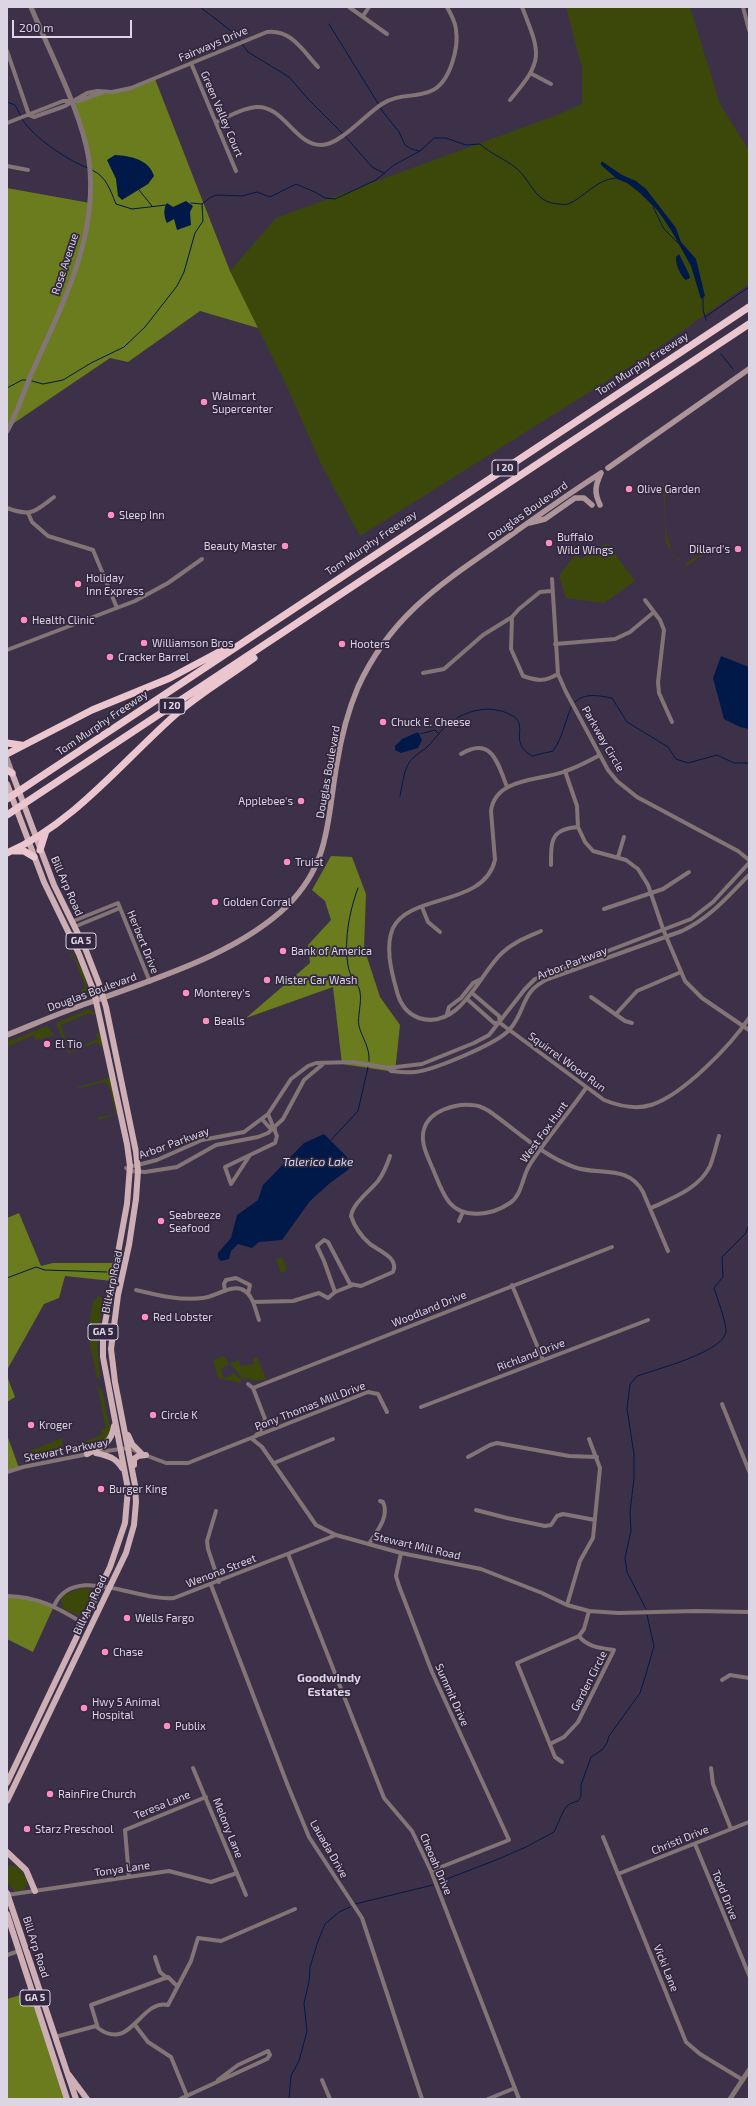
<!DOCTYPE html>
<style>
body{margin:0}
#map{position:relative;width:756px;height:2106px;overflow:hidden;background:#3d3149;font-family:"Exo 2",sans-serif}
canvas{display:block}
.frame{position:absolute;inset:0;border:8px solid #dcd5e4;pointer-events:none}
.scale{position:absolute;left:12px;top:20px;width:120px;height:18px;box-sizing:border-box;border:2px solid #dcd5e4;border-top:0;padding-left:5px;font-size:12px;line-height:14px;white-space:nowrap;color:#dcd5e4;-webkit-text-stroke:3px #32273e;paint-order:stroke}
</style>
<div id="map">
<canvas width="756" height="2106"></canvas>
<div class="frame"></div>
<div class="scale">200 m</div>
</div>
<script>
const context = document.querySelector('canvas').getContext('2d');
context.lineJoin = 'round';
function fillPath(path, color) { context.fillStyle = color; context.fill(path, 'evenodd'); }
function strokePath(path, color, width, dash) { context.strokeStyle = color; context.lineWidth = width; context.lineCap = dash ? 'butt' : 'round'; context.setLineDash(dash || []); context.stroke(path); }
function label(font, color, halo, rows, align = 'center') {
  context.font = font + ' "Exo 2",sans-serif'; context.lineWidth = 3.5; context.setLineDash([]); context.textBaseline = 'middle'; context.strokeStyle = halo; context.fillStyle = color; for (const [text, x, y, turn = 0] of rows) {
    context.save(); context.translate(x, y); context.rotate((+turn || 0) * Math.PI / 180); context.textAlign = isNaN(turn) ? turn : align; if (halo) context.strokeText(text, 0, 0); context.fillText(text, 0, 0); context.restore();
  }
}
const green = new Path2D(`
 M566,7h124l30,97 29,47v133l-107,75 -282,177 -40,-74 -31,-71 -59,-120 46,-53 281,-103 25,-11v-36z
 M663,485l5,1 -3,2c0,23 -2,52 12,71h4l-1,1 -2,1 -12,-18z
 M607,543l28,38 -31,22 -38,-5 -7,-23 17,-21 4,5z
 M713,546l3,4 -4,-2 -27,19 1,4 -2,-3 2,-5z
 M73,953l11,21 5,20 -27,11h-2l-2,-5 3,3 20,-8v-5l5,-2 -13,-32h-4z
 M89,1009l7,4 -4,2 -3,-2 -28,12 4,14 3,1 -2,2 -2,-1 -8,-17 2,-2z
 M47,1026l7,9 -18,5 -3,-5 -26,12v-5z
 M99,1033l2,2 2,11h-3l-2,-4 -28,10 -1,3 -2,-8 3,4 28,-12 -3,-4z
 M109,1078h2l7,36 -20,6 1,-5 2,2 15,-3 -7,-29h-3l-2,-3 -28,7 2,-2z
 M282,1257l5,13 -6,3 -5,-14z
 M98,1296l5,3 -6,47 3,30 -4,5h-2l3,-2 -8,-40 -2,-2 6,-35z
 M224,1356l5,8 -9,5 3,2 -2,3 5,4 8,-5 7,7v3l-23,-5 -5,-18z
 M257,1357l9,22c-14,5 -15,-3 -23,0l-13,-16 9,-3 1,6 14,-2 -1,-6z
 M98,1386l4,4 9,42c-5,16 -25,16 -38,19l-3,-1 -1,-5 2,3 32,-14 -3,-5h6l-8,-41h-3z
 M62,1438v14l-38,7 -1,-2 2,-4z
 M82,1588l8,1 1,4 -8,21 -5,1 -15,-6 -2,-10 5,-5z
 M10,1865l9,3 8,11v7l-4,4 -9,1 -7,-9v-15z`);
const forest = new Path2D(`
 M155,79l75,192 28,57 -58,-17 -72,51 -18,-4 -99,67 -4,-2v-235l83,15 -1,-43 -18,-59 41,-9z
 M331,856l21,1 14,37 -2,54 16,49 20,28 -5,47 -53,-8 -9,-77 -87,31 64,-55 -2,-18 23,-25 -6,-19 -13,-11z
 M19,1213l22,53 12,-3h63l-4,18 -47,-5 -6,22 -15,6 -37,66v-152z
 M7,1376l8,21 -8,5z
 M7,1435l12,33 -12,4z
 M7,1597h15l32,9 -21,46 -26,-13z
 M34,1991l36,108h-63v-100z`);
const water = new Path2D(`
 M115,155c15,1 34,4 39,21l-6,8 -26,16 -4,-4 -2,-17 -9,-19z
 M601,162h2l19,13 14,6 10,8 17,22 13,17 5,14 15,17 9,37 -4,3 -10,-33 -20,-36 -13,-19 -18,-18 -13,-10 -10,-4 -16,-14z
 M186,201l7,5 -3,6 1,13 -14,5 -3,-11 -7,4c-3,-6 -4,-14 0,-20l6,4z
 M679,254l10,20 1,4 -4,2c-5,-3 -11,-17 -10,-23z
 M721,656l28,11v62l-9,-2 -16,-8 -11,-41z
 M418,732l4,8 -4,8 -17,5 -6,-3v-4l7,-7z
 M324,1134l23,23 3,10 -2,3 -18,13 -20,18 -28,39 -23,2 -7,6 -14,-4 -7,7 -2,8 -8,2 -3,-3v-5l13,-15 6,-23 21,-15 5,-15 41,-42z`);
const stream = new Path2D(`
 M200,7l30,23 10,11
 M329,24l50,81
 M242,44l6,8 41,25 20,23 34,34
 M7,102l8,3 6,11
 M380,108l19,24 6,13 7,4 7,2
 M22,119c12,19 45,41 66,49
 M345,136l27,31 12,6
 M92,170c15,7 18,20 24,34l16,5 34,-4
 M139,190l13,16
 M191,203l11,1
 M653,207l11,22 14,14
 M703,297v13l3,10
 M705,317l44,-30
 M721,354l12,15
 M32,381l11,3 20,-4 28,-17 33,-16 21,-20 32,-41 7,-14 11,-39 8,-12 -1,-17 9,-7 6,-2 25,1 15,-4 13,5 26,-13 19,8 10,6 10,1 41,-19 18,-15 26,-14 14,-13h12l20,7 14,-1c11,10 25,15 36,24 16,13 18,35 43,36 2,0 6,1 9,0 16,-6 28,-25 48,-26
 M7,388l15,-8h5
 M575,702c10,-10 25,-6 37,-4l15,24 41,25 8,12 12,4 29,-8 17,8h15
 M420,734l15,-4 4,4
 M400,796c2,-9 3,-19 6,-27 4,-11 12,-15 20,-21 7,-6 12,-15 19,-21 18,-17 46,-24 68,-11 16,10 -5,26 19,40l21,-5c10,-14 12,-30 19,-46
 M358,888c-9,24 -15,56 -9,82 2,8 10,14 11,22 2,11 -3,25 -1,34 3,12 11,21 10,35
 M331,1140l27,-29 10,-44
 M7,1278l29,-11 9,3 62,2
 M646,1609l-19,-37 -2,-14 6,-27 -1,-19 4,-34v-24l-7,-45 3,-25 7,-8c17,-6 91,-25 89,-46 -1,-11 -8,-30 -12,-42l9,-11 -1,-20 24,-24 3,-9
 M439,1882l57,-22 30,-13 28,-15 10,-22 5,-6 9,-3 3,-5v-11l10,-28 11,-7 5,-7 2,-7 31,-43 6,-19 8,-28 -7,-31
 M355,1904l78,-19
 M289,2099l2,-23 8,-15 8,-30 -3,-28 5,-21 1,-15 8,-26 7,-17 14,-12 11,-5`);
const minor = new Path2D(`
 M349,7l38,27
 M743,7l6,23
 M363,16l6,-9
 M7,51l22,64
 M191,63l45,108
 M532,74l19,10
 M510,100c34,-40 31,-45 12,-93
 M29,115l5,2 31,-11 22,-13 10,-2 15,1 19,-4 136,-56c24,-3 36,19 51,35
 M216,122c12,-5 26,-14 40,-15 28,-2 39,39 66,38 19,-1 44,-31 60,-41 17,-11 34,-6 49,-13 19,-8 28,-43 25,-62 -1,-8 -5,-15 -9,-22
 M7,123l56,-22h15l26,-9
 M7,166l21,4
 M7,508c25,9 27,4 47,-11
 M28,513l4,9 16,14 45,14 24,58
 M552,579l6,95 8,18 42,78 9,11 20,16 101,54 11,9
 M551,591l-11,1 -21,17 -7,8 -1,32 12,27c15,5 21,6 35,-2
 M645,600l15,20 4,10 -6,52 1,11 13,29
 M555,644l60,-5 15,-7 24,-20
 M7,650l128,-49 33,-18 34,-24
 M423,673l21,-4 39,-34 29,-18
 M461,754c31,-19 37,10 46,33
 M565,771l12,35 1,21 7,15 8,9 33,9 12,9 10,16 15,44 22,52 17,17 47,32
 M618,857l6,-20
 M551,865c0,-25 0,-36 27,-38
 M422,907l6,15 12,10
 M604,909l59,-20 26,-17
 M71,922l47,-19 32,79
 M74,927l46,-19
 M541,931c-13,6 -28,11 -39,22 -23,21 -42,78 -83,65 -14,-5 -20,-16 -23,-30 -5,-18 -11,-42 -3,-60 17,-35 91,-21 102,-68l-4,-49c4,-34 50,-30 75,-40 11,-4 23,-10 34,-16
 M472,993l27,23 1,7
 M591,997l34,24 7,2
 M467,999l27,24h6l104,77c15,6 31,10 47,5 32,-10 80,-60 98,-87
 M447,1014l2,-7 12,-9 12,-15 8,-4
 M616,1014l21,-23 44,-19
 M323,1064l-19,16 -21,39 -15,14 -10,4 -42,8 -39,22 -32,5 -15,-1 -4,-3 31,-8 45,-20 42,-8 24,-18 23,-35 17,-13 8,-3 37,-1 35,6 3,3c8,1 16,2 24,1 19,-2 84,-29 95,-43 17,-20 10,-37 38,-50l134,-48c28,-13 46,-35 67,-56
 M388,1068l34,-4 52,-21 15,-8 36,-46 10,-10 156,-60 22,-17 36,-39
 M586,1088c-18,26 -40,51 -57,78 -7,12 -7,29 -19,37 -18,12 -46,17 -61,-1 -8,-10 -12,-24 -17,-35 -5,-12 -12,-25 -8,-38 5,-18 32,-26 48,-24 6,0 12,3 17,6 27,19 54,45 85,56 24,9 54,-3 69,25l25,59
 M262,1119l7,8 6,2
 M250,1155l-19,29 -6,-17 50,-24 2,-7 -9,-22
 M651,1208c21,-10 48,-19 59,-42 4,-10 6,-20 9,-30
 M459,1221l4,-9
 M512,1285l31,75
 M136,1290c21,5 45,11 67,8 11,-1 28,-13 38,-9 12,4 14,20 18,31
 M225,1291l-1,-7 2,-4 10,-2 14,7 -2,9
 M335,1292l18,-7
 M253,1302l40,-1 26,-8 9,5 7,-6 -11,-31 -7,-15 7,-6 4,2 22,42 11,2 32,-14c7,-15 -17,-22 -24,-29 -8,-7 -15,-18 -18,-27 2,-13 19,-25 27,-35 6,-8 9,-16 12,-25
 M248,1384l5,4 12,31 -5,13 -4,3
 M253,1388l359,-141
 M722,1404l27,67
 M421,1407l227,-87
 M251,1438l117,-46 10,2 9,18
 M99,1452l29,-4 11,4
 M145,1455l21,8h22l63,-25 11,9 54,78 20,10 65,18 80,16 61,24 25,12 22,6 29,2 77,-2 54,1
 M468,1457l22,-12 7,-2 72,13 28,1
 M274,1463l59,-24
 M7,1472l16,-5 65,-13
 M476,1510l31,8 38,8 6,-1 6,-9 6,-2 32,6
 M216,1511l-9,30 1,8 11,33
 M369,1544c7,-12 21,-27 14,-42l-3,-1
 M401,1553l-5,23 3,10 33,86 77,168 -78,31
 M288,1554l96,244 28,33 19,40 88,228
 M211,1585l77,201 21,51 53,81 60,181
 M7,1596c32,1 49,11 76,27
 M567,1605l13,-44 13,-23 7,-70 -11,-29
 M54,1606c19,-44 84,-4 120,-8l162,-63
 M722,1680l8,-5 19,3
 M550,1744l14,-7 14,-15 36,-72c-13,-2 -27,-3 -35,-14
 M562,1762l-7,-5 -38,-94 62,-27 5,-7 5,-18
 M193,1768l53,127
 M711,1768l2,16 18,45
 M603,1837l83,205 14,12 43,26
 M695,1844l54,131
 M618,1874l131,-52
 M129,1877l-4,-47 81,-33
 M7,1895l162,-24 42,11 26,-9
 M7,1955l12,-4
 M155,1957l5,15 7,6
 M177,1986l-9,-9 -77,28 7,23c33,25 42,-29 70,-23l23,-44 7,-23 23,3 74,-32
 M135,2025l13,17 23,15 16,39
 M55,2037l41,-11 2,2
 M322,2080l8,19
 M180,2099l87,-40 3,-4 -2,-4 -30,14 -20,15
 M488,2099l27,-11`);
const tertiary = new Path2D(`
 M7,431c11,-19 17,-41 26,-61 30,-67 66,-135 56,-210 -7,-47 -40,-109 -58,-153
 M730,2099l19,-29`);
const secondary = new Path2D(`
 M608,468l141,-99
 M600,505c-6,-13 -5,-19 1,-32
 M529,523l16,-4 30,-21h9l8,7
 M7,759l5,14
 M7,1035c30,-12 59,-25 90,-35 62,-23 142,-47 191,-95 43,-43 39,-87 49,-142 4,-25 11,-52 21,-76 33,-72 84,-104 146,-147 32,-23 64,-46 97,-67`);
const primary = new Path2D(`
 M7,784l37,98 35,72 15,38 33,152 3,22 -3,38 -24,130v23l25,132 -3,34 -15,44 -103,216
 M128,1435l4,9 9,9
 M96,1453c12,3 19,4 26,15
 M87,1454c15,-8 24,-10 27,-28
 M134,1465v-6l4,-3 8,-1
 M7,1801l119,-248 8,-28 2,-23 -1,-17 -20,-103 -4,-33 7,-54 11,-50 7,-46 2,-28 -2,-19 -30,-145 -7,-23 -14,-36 -31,-63 -42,-112
 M7,1852l19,18 9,21
 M7,1893l69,206
 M7,1914l60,185
 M69,2075l18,24`);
const motorway = new Path2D(`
 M7,743l14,2
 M7,754l85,-44 78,-32 60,-32
 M7,770l5,3
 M7,799l742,-492
 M7,815l742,-491
 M40,850l6,-19
 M14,851h10l10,6
 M7,853c67,-30 114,-90 168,-138 24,-21 53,-38 79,-57`);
const markers = [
 [204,402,4,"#fd8ec0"],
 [629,489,4,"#fd8ec0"],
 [111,515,4,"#fd8ec0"],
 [549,543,4,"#fd8ec0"],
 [285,546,4,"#fd8ec0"],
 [738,549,4,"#fd8ec0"],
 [78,584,4,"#fd8ec0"],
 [24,620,4,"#fd8ec0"],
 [144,643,4,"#fd8ec0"],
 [342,644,4,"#fd8ec0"],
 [110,657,4,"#fd8ec0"],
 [383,722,4,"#fd8ec0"],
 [301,801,4,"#fd8ec0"],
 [287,862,4,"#fd8ec0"],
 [215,902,4,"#fd8ec0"],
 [283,951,4,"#fd8ec0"],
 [267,980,4,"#fd8ec0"],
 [186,993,4,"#fd8ec0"],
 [206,1021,4,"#fd8ec0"],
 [47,1044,4,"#fd8ec0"],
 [161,1221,4,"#fd8ec0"],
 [145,1317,4,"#fd8ec0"],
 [153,1415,4,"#fd8ec0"],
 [31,1425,4,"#fd8ec0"],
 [101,1489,4,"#fd8ec0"],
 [127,1618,4,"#fd8ec0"],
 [105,1652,4,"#fd8ec0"],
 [84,1708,4,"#fd8ec0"],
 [167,1726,4,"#fd8ec0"],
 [50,1794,4,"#fd8ec0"],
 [27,1829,4,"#fd8ec0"]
];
const shields = [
 [505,468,26],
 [172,706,26],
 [81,941,30],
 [103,1332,30],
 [35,1998,30]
];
const shieldNames = [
 ["I 20",505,468],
 ["I 20",172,706],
 ["GA 5",81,941],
 ["GA 5",103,1332],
 ["GA 5",35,1998]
];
const streetNames = [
 ["Fairways Drive",213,44,-23],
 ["Green Valley Court",222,114,67],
 ["Rose Avenue",65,264,-72],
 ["Tom Murphy Freeway",642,364,-33],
 ["Douglas Boulevard",528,511,-35],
 ["Tom Murphy Freeway",371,543,-34],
 ["Tom Murphy Freeway",102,723,-34],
 ["Parkway Circle",603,739,60],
 ["Douglas Boulevard",328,772,-80],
 ["Bill Arp Road",67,886,66],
 ["Herbert Drive",143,942,68],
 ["Arbor Parkway",572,963,-21],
 ["Douglas Boulevard",92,992,-20],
 ["Squirrel Wood Run",567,1062,36],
 ["West Fox Hunt",544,1132,-54],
 ["Arbor Parkway",174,1143,-20],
 ["Bill Arp Road",112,1282,-78],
 ["Woodland Drive",429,1309,-22],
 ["Richland Drive",531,1355,-21],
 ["Pony Thomas Mill Drive",310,1406,-21],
 ["Stewart Parkway",66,1450,-11],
 ["Stewart Mill Road",417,1546,13],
 ["Wenona Street",221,1571,-21],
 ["Bill Arp Road",90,1605,-65],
 ["Garden Circle",589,1681,-63],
 ["Summit Drive",452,1695,66],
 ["Teresa Lane",162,1805,-22],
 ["Melony Lane",228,1828,68],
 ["Christi Drive",680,1840,-22],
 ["Lauada Drive",329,1849,60],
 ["Cheoah Drive",436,1864,67],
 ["Tonya Lane",122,1869,-8],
 ["Todd Drive",725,1895,68],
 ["Bill Arp Road",36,1947,72],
 ["Vicki Lane",666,1968,68]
];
const poiNames = [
 ["Walmart",212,396],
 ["Supercenter",212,409],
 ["Olive Garden",637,489],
 ["Sleep Inn",119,515],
 ["Buffalo",557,537],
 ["Wild Wings",557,550],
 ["Beauty Master",277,546,"right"],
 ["Dillard's",730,549,"right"],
 ["Holiday",86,578],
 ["Inn Express",86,591],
 ["Health Clinic",32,620],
 ["Williamson Bros",152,643],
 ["Hooters",350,644],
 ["Cracker Barrel",118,657],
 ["Chuck E. Cheese",391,722],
 ["Applebee's",293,801,"right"],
 ["Truist",295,862],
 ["Golden Corral",223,902],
 ["Bank of America",291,951],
 ["Mister Car Wash",275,980],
 ["Monterey's",194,993],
 ["Bealls",214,1021],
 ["El Tio",55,1044],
 ["Seabreeze",169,1215],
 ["Seafood",169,1228],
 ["Red Lobster",153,1317],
 ["Circle K",161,1415],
 ["Kroger",39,1425],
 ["Burger King",109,1489],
 ["Wells Fargo",135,1618],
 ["Chase",113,1652],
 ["Hwy 5 Animal",92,1702],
 ["Hospital",92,1715],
 ["Publix",175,1726],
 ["RainFire Church",58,1794],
 ["Starz Preschool",35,1829]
];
const waterNames = [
 ["Talerico Lake",318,1162]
];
const neighbourhoodNames = [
 ["Goodwindy",329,1678],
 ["Estates",329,1692]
];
fillPath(green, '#3c480a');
fillPath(forest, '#6a7c1d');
fillPath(water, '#001949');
strokePath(stream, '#001949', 1);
strokePath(minor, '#837476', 4);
strokePath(tertiary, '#837476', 5);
strokePath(secondary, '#ad959a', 5.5);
strokePath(primary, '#cdafb5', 6);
strokePath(motorway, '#ebc6ce', 7);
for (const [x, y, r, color] of markers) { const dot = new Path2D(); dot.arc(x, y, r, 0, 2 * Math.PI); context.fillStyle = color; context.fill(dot); strokePath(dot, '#32273e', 1.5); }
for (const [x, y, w] of shields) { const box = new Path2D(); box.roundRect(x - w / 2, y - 8, w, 16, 3); context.fillStyle = '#32273e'; context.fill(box); strokePath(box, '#dcd5e4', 1); }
label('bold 10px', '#dcd5e4', null, shieldNames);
label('11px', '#dcd5e4', '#32273e', streetNames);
label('11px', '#dcd5e4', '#32273e', poiNames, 'left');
label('italic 12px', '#cdd9ec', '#32273e', waterNames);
label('bold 12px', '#dcd5e4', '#32273e', neighbourhoodNames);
</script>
